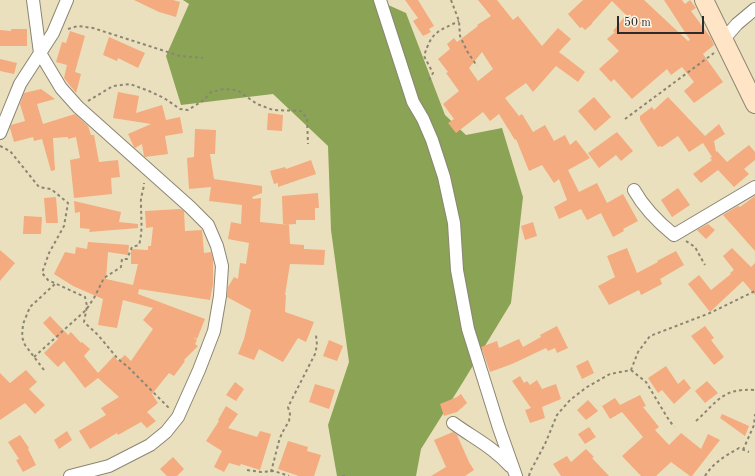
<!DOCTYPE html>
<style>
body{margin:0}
#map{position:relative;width:755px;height:476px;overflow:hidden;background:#ebe0bd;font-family:"Old Standard TT",serif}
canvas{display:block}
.scale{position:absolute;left:617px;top:16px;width:87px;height:18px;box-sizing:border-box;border:2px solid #2b2b2b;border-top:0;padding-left:5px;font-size:12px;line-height:14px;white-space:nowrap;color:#2b2b2b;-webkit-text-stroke:3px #fcf5e5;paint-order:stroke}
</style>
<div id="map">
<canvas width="755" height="476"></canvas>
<div class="scale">50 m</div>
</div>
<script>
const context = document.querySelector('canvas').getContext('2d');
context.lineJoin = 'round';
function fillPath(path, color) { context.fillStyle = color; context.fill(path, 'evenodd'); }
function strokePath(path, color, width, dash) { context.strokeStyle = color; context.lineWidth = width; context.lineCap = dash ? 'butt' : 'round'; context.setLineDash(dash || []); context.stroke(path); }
const forest = new Path2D(`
 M183,0h194l29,13 39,102 21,20 36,-7 21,69 -12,106 -48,79 -42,67 -5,27h-79l-9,-51 21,-63 -18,-132 -3,-84 -55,-52 -92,11 -15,-49 23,-52z`);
const building = new Path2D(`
 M134,0h39l7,2 -4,15 -17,-5z
 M405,0h13l16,26 -5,3 2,3 -8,4 -10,-15 5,-3z
 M478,0h19l16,20 5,-4 24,30 16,-18 13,11 -12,13 26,20 -7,10 -22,-16 -23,26 -7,-9 -21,15 14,18 3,-2 11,18 12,-7 9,16 11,-6 5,10 6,-5 14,18 -22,12 11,22 18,-9 10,20 16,-9 15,27 -15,8 1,2 -11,6 -12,-24 -14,7 -6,-11 -22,10 -5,-12 13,-7 -8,-21 -5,4 -12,-18 -13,6 -13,-32 -1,1 -16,-26 -9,7 -7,-9 -27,21 -8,-10 6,-4 -11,-15 16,-13 -13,-18 2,-1 -10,-13 12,-10 -3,-5 7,-6 3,4 21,-16 -1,-1 14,-9zM482,52l11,17 -15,12 -9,-13z
 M583,0h61l44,41 2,-1 -26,-40h18l3,4 5,-4 6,8 -5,3 20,27 3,7 -11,9 20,28 -29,21 -10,-12 10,-9 -12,-15 -11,8 -4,-6 -35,30 -18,-20 -3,3 -12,-13 20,-18 -12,-12 8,-7 -2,-1 13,-16 -14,-14 -20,22v1l-7,6 -3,-3 -2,1 -12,-14z
 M11,29h16v17h-27v-16l11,1z
 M70,31l15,5 -10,36 6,2 -5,19 -12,-15 3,-13 -11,-3 6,-20 4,1z
 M109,37l36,16 -7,15 -20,-10 -1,3 -14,-6z
 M0,59l17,4 -3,11 -14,-3z
 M41,89l14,10 -18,5 6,20 32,-10 13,12 3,9h3l5,27 19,-2 2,17 -9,1 1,16 -38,4 -4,-38 10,-2 -4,-21 -8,2v-2l-15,1 2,32 -4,1 -9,-32 -8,2 -1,-4 -19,5 -4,-14 1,-3 14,-4 -5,-17 4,-11z
 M118,92l21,4 -3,17 26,-8 4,15 14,-3 3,16 -18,3 3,18 -23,3 -1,-1 -2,-12 -7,4 -1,-1 -6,-13 23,-10 -38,-6z
 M594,97l17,20 -16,14 -17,-20z
 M668,97l37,39 14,-12 6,10 -11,7 2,11 1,-1 10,11 22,-17 6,7v8l-11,9 5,5 -15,13 -16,-17 -17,13 -8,-9 19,-14 -2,-2 2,-1 -9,-14 -14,9 -11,-16 -16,11 -2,-1 -2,1 -18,-27v-4l12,-9 2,3z
 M268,113l15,2 -1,16 -15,-1z
 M195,129l21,1 -1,24h-5l4,25 48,7v7l-10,4 1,2 8,-1 -1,24 29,3 1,19 14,1v4l21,1 -1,15 -34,-1 -5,31h1l-1,17 29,10 -8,20 -8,-4 -15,24 -24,-13 -5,11 -16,-6 6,-15 7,-29 -24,-13 1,-10 6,-10 4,2 2,-16 6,1 3,-21 -21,-4 3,-17 10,2 1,-19 -33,-4 2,-14 -22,2 -2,-31 7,-1z
 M617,132l16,19 -12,10 -5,-6 -17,13 -11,-15z
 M311,160l5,14 -38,13v-4l-4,1 -4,-13 15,-4 1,2z
 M678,188l12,17 -18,12 -11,-17z
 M318,193l1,15h-4v12h-19v4l-13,1 -1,-29z
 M755,196v55l-32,-36 15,-9 2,1z
 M56,197l2,26h-12l-2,-25z
 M74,201l47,11 -2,10 19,2v4l-49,4 1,-3 -10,-1v-16l-5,1z
 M180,209l4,2 1,20 17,-1 2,23 7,-1 2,7v25l-3,16 -71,-11 -1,5 67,25 -8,20 -4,-2 4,3 -2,4 3,2 -14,14 1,1 -11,15 -5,-3 -17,21 6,9 -11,9 9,9 -9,7 -6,-6 -23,13 -1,-2 -27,16 -11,-18 27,-16 -5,-7 18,-11 -21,-19 -13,10 -21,-27 -6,6 -14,-14 14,-14 -15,-16 7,-7 18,19 3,-3 10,11 1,-1 8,7 -6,7 14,17 16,-17 4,5 7,-6 6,6 22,-32 -10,-9 10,-12 -30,-8 -6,28 -19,-3 5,-26 -30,-13 -19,-12 11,-22 10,2 1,-7 11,2 1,-7 41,3 -1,10 -20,-3 -2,27 27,6 5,-21h-7v-15l17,1v-4h3l2,-19 -7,1 -1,-17z
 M24,216l18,1 -1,17h-18z
 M533,222l4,14 -12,4 -4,-14z
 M708,224l7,6 -9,9 -9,-9z
 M627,248l10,25 21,-11 -1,-1 19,-10 8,14 -24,14 2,5 -21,11 -2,-5 -30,15 -11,-19 17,-9 -8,-21z
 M732,248l19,19 4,-4v32l-12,-14 -33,31 -22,-28 11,-9 12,15 20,-16 -1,-1 4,-3 -11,-14z
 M0,250l15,13 -15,18z
 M557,326l11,22 -11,5 -2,-5 -7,3 -2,-3 -34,16 -22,8 -9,-25 16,-6 2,7 20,-9 4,8 18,-10 -1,-2z
 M705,326l9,12 -3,2 13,17 -10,8 -23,-29z
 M329,340l14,6 -6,15 -14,-5z
 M588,360l6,13 -12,6 -6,-13z
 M666,366l12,18 6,-5 7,9 -17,16 -12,-14 -4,3 -10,-15z
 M26,370l11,12 -8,7 16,16 -10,9 -10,-11 -25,17v-47l10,10z
 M520,376l4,7 3,-2 3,4 7,-5 5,9 14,-5 5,15 -19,8 3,11 -15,5 -5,-13 6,-2 -19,-27z
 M707,381l11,12 -13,10 -10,-12z
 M235,382l9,7 -8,12 -10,-6z
 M315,384l20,6 -6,19 -20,-7z
 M461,394l6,9 -10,9 -13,4 -4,-12 17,-7z
 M640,395l6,11 -3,1 16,20 -4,3 14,15 12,-12 20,16 7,-15 12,6 -28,36h-2l-19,-14 -15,14h-15l-19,-20 21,-19 -21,-25 -12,7 -8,-13 13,-8 5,7z
 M588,400l10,11 -12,9 -9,-10z
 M226,406l12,8 -10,14 29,9 3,-6 11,3 -11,36 -19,-6 -1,2 -11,-3 -5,9 -10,-5 8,-16 -16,-10 13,-20 -1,-1z
 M722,414l27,12 -4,10 -25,-18z
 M589,427l7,10 -11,7 -7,-10z
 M67,431l5,9 -13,9 -5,-9z
 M453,432l4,3 12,27 5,8 -9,6h-34l15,-9 -12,-27z
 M20,435l9,13 -1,1 8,16 -13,7 -7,-12 3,-1 -11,-17z
 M288,441l20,6 -1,4 14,4 -7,21h-15l-21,-7z
 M586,449l8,8 -2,1 17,18h-48l-8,-12 14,-8 4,6z
 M173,457l11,12 -7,7h-10l-7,-7z`);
const path = new Path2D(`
 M451,0l8,21 1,15 7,15 10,15
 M68,29l10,-3 15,2 87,28 23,2
 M429,80l4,-7 -9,-17c8,-25 13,-24 35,-35
 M88,101l25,-15 17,-2 19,7 15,7 16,11 8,1 16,-10 7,-8 13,-3 13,1 20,14 16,6 28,1 6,8 1,25
 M625,119l89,-66
 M0,146l10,5 29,36 12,2 17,14 -4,23 -15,27 -7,20 6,7 37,17 2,9 -3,16 14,13 20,24 10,8 42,42
 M686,241l9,6 10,18
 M34,357l52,-47 8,-12 10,-20 17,-11 1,-8h5l5,-12 7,-2c4,-15 2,-25 2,-41 -1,-7 3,-14 3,-21
 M44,370l-19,-25 -3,-8 1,-13 7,-17 26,-24
 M631,370l15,12 21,35 7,10
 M696,421c22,-20 26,-33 59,-31
 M743,450l11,-25 1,-11
 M247,470l14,2 13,-1 15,5
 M271,472l8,-31 3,-8 7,-12 1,-7 -2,-7 27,-53 2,-9 -1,-10
 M342,476h3
 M529,476l1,-4 15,-28 12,-29 13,-15 17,-13 23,-13 21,-4 7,-18 12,-16 60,-23 45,-22
 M705,476c8,-13 20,-20 34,-28l10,4`);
const street = new Path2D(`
 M33,0l7,53 21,35 17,19 112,100 18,18 9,21 5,20 -2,30 -6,35 -15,39 -21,47 -12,15 -16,13 -41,21 -39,10
 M380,0l33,102 10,17 9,21 12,37 10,46 3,47 11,59 31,99 17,48
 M724,39l13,-15 18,-15
 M0,133l20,-49 33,-51 14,-33
 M634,190c10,18 24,32 40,45l81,-48
 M453,423c19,14 40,24 57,43`);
const secondary = new Path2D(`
 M704,0l51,104`);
fillPath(forest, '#8aa355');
fillPath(building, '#f3ab7f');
strokePath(street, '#8b8674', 14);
strokePath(secondary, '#8b8674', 20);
strokePath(path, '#8b8674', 2, [3, 3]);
strokePath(street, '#fff', 12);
strokePath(secondary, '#ffe4c6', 18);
</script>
